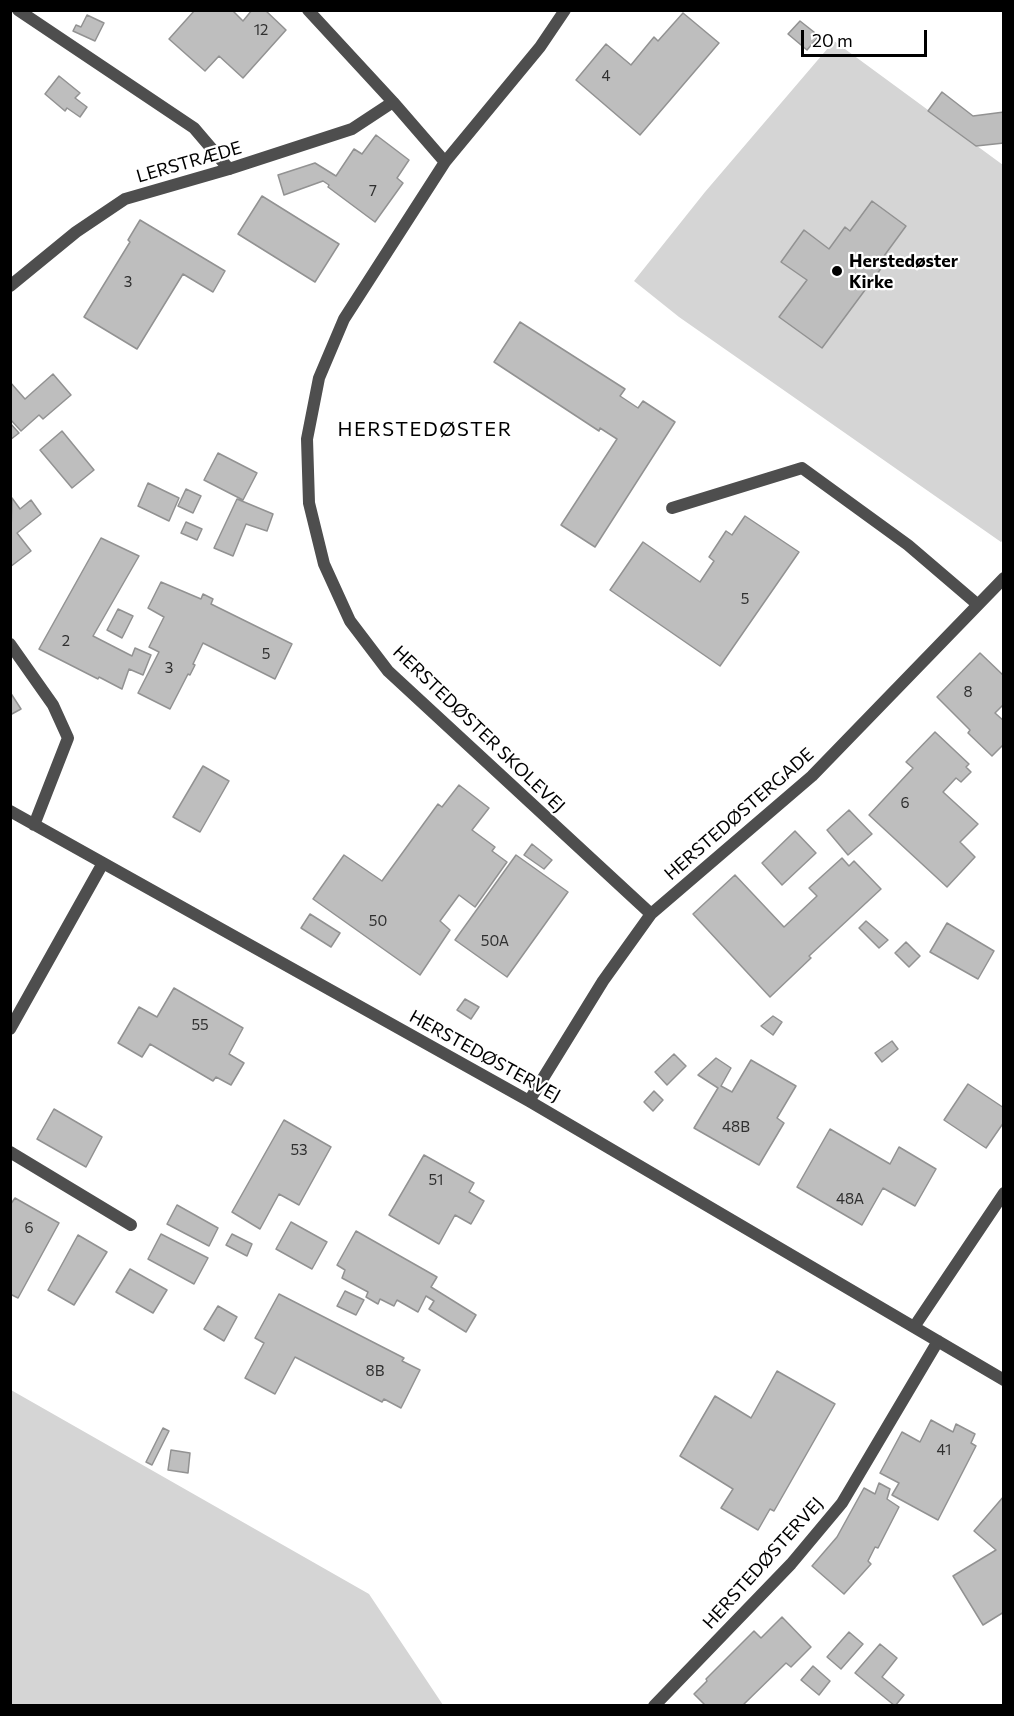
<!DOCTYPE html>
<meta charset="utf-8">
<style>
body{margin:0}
#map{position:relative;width:1014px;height:1716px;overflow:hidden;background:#fff;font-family:Commissioner,sans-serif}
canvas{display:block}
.frame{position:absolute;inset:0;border:12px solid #000;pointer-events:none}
.scale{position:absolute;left:801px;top:30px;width:126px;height:27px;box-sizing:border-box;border:3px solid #000;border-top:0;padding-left:8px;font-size:18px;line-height:21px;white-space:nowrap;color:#000;-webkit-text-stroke:4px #fff;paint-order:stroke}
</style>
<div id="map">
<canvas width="1014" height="1716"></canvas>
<div class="frame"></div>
<div class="scale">20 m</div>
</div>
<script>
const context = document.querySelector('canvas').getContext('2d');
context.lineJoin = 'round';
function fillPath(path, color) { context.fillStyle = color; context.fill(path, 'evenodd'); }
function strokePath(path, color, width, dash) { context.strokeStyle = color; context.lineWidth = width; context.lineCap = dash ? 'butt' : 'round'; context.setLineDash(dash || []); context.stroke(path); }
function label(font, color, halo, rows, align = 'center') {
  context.font = font + ' Commissioner,sans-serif'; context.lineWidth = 4.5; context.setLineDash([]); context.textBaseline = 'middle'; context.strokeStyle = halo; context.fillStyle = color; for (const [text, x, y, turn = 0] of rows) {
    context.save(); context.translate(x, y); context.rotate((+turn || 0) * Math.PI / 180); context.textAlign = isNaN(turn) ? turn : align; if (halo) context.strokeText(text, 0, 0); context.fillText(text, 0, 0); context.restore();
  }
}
const green = new Path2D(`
 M834,41l169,124v375l-2,2 -322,-225 -45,-36 71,-89z
 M11,1390l358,204 74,111h-432z`);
const building = new Path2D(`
 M195,10h37l11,11 9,-11h13l21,20 -43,48 -24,-22 -14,15 -36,-32z
 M683,13l36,30 -79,92 -64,-55 30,-36 25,21 23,-28 4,4z
 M87,15l17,8 -9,18 -22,-10 3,-6 5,2z
 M800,21l19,15 -12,14 -19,-16z
 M59,76l21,17 -5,5 12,9 -7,10 -13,-9 -2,3 -20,-17z
 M942,92l31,24 31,-4v31l-28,3 -48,-35z
 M376,135l33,25 -12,18 6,5 -28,39 -47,-35 1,-2 -6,-4 -39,14 -6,-20 37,-12 21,13 18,-27 8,5z
 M262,196l77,48 -24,38 -77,-48z
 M872,201l34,25 -22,30 4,3 -66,89 -43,-31 28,-37 -26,-18 23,-32 25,19 16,-22 5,4z
 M140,220l85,51 -12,21 -30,-18 -46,75 -53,-32 46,-75 -2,-2z
 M520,322l105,67 -5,7 18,12 5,-7 32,21 -80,125 -34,-22 56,-86 -17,-11 -1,3 -105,-69z
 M53,374l18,21 -28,24 -4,-4 -18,16 -11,-12v-37l15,17z
 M10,423l9,10 -9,7z
 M62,431l32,39 -22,18 -32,-38z
 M218,453l39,20 -14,27 -39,-20z
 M148,483l31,15 -10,23 -31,-15z
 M186,489l15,7 -8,17 -15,-7z
 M12,498l8,11 11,-9 10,14 -24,19 14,18 -21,16z
 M237,499l36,15 -6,17 -21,-7 -13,32 -19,-8z
 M745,516l54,36 -79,114 -110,-76 33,-48 57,40 14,-21 -5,-4 17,-26 6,4z
 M186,522l16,7 -5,11 -16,-7z
 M101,538l38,18 -46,80 39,20 3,-8 16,7 -8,20 -14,-6 -7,20 -23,-12 -1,2 -59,-30z
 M161,582l40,17 2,-5 10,5 -2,5 81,40 -17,35 -72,-36 -10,21 2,1 -5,10 -2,-1 -18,35 -32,-16 21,-41 -10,-5 15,-30 -16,-9z
 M118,609l15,7 -11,22 -15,-8z
 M980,653l24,23v28l-9,9 9,8v23l-12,12 -24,-23 2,-3 -33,-33z
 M10,692l11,17 -11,6z
 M935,732l34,32 -3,3 5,5 -10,10 -5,-4 -13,14 35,32 -18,18 15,15 -28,30 -78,-72 44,-47 -7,-6z
 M203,766l26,15 -29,51 -27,-15z
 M459,785l30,23 -17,22 23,17 -3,4 15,11 -32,45 -16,-12 -19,26 10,9 -30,45 -107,-76 31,-44 38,26 56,-77 4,3z
 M849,810l23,24 -24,21 -21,-25z
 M795,831l21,22 -34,32 -20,-22z
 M532,844l20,16 -8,9 -20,-14z
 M516,855l52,37 -61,85 -52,-37z
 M842,858l7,8 5,-5 27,28 -72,67 2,2 -41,39 -77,-83 42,-39 49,52 33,-31 -8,-8z
 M310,914l30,19 -9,14 -30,-19z
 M866,921l22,19 -9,8 -20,-20z
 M947,923l47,28 -16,28 -48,-27z
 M906,942l14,14 -11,11 -14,-14z
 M174,988l69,40 -14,26 15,9 -13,22 -15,-8 -3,4 -63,-37 -8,13 -24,-14 21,-36 18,10z
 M465,999l14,8 -8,12 -14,-9z
 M773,1016l9,6 -9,13 -12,-9z
 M892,1041l6,8 -16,13 -7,-9z
 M674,1054l12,12 -19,19 -12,-13z
 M716,1058l15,10 -10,18 11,6 19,-32 45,26 -19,32 7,5 -25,42 -65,-37 24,-40 -20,-13z
 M968,1084l36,24v14l-18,26 -42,-28z
 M654,1091l9,9 -10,11 -9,-9z
 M54,1109l48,28 -16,30 -49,-28z
 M284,1120l47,27 -32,58 -20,-11 -19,35 -28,-17z
 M830,1129l60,35 9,-17 37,22 -21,37 -32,-18 -21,37 -65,-38z
 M424,1155l50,28 -5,9 15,9 -13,23 -16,-9 -16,29 -50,-29z
 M15,1198l44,25 -41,75 -8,-4v-89z
 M177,1205l41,23 -9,18 -42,-22z
 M291,1222l36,20 -15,27 -36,-20z
 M356,1231l81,46 -6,10 45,28 -10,17 -37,-23 5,-8 -8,-5 -8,16 -21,-12 -3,6 -14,-7 -2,5 -12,-7 2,-5 -26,-14 3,-8 -8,-5z
 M161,1234l47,24 -14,26 -46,-25z
 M232,1234l20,10 -5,12 -21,-11z
 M78,1235l29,17 -33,53 -26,-15z
 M130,1269l37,21 -14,23 -37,-21z
 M345,1291l19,9 -8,15 -19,-9z
 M279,1294l125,64 -2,3 18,9 -19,38 -17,-9 -2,3 -87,-45 -20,37 -30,-16 19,-35 -9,-5z
 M218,1306l19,11 -13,24 -20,-12z
 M777,1371l58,33 -61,107 -4,-2 -12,21 -37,-22 12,-19 -53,-33 35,-60 36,22z
 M931,1420l22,12 3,-8 19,10 -4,9 5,3 -38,74 -46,-25 7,-12 -19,-10 22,-41 18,10z
 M163,1428l6,3 -17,34 -6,-3z
 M171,1450l19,3 -2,20 -20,-3z
 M879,1483l11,6 -3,10 12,8 -21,41 -3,-1 -7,14 3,3 -27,30 -32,-28 25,-29 27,-49 11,6z
 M1004,1496v116l-21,13 -30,-49 43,-26 -22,-19z
 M782,1617l29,30 -20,20 -5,-4 -44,43h-36l-12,-12 13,-13 -1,-2 48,-48 7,7z
 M849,1632l14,12 -22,25 -14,-12z
 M880,1644l17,14 -15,19 22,18 -9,11 -40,-33z
 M813,1666l17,15 -11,14 -18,-15z`);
const lane = new Path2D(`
 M18,10l176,118 35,41
 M672,508l130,-40 106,77 69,59`);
const street = new Path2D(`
 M308,10l85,92 52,60
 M565,10l-25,37 -95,115 -101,157 -25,59 -12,61 2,64 15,61 26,57 38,50 263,243
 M10,286l66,-54 49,-33 104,-30 123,-40 41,-27
 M10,644l43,61 15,33 -34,87
 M10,811l519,290 475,279
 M10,1029l93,-166
 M529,1101l74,-120 48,-67 161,-138 192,-198
 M10,1152l121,73
 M914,1327l90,-134
 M654,1706l137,-142 51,-61 96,-162`);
const markers = [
 [837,271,6,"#000"]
];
const numberNames = [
 ["12",261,30],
 ["4",606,76],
 ["7",373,191],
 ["3",128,282],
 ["5",745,599],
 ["2",66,641],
 ["5",266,654],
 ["3",169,668],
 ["8",968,692],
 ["6",905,803],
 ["50",378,921],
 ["50A",495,941],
 ["55",200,1025],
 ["48B",736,1127],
 ["53",299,1150],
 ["51",436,1180],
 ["48A",850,1199],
 ["6",29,1228],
 ["8B",375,1371],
 ["41",944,1450]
];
const streetNames = [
 ["LERSTRÆDE",189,162,-16],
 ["HERSTEDØSTER SKOLEVEJ",479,729,44],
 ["HERSTEDØSTERGADE",739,814,-41],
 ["HERSTEDØSTERVEJ",485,1056,29],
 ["HERSTEDØSTERVEJ",763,1563,-48]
];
const poiNames = [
 ["Herstedøster",849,261],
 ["Kirke",849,282]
];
const neighbourhoodNames = [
 ["HERSTEDØSTER",425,429]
];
fillPath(green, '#d5d5d5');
fillPath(building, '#bebebe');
strokePath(building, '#929292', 1.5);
strokePath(lane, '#4e4e4e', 12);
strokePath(street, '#4e4e4e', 12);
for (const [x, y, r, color] of markers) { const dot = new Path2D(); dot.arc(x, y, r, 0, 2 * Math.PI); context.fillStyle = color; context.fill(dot); strokePath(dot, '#fff', 2); }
label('15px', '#303030', null, numberNames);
label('18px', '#000', '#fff', streetNames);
label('bold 18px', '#000', '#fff', poiNames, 'left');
context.letterSpacing = '1.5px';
label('20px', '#000', '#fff', neighbourhoodNames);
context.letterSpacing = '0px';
</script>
